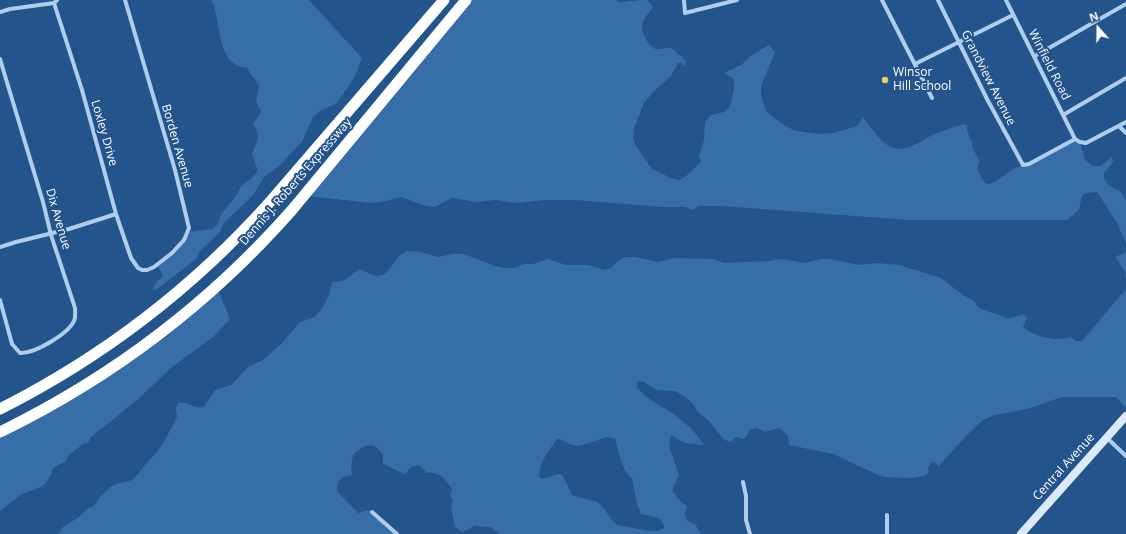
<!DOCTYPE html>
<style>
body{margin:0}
#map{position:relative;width:1126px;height:534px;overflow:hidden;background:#23548b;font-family:"Open Sans",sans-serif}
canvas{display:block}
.north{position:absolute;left:1078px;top:8px;width:40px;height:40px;-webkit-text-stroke:3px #23548b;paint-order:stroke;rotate:340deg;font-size:11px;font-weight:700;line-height:16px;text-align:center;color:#fff}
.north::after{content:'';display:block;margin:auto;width:14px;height:18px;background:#fff;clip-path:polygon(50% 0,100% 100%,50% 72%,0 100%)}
</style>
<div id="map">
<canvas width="1126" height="534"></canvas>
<div class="north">N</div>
</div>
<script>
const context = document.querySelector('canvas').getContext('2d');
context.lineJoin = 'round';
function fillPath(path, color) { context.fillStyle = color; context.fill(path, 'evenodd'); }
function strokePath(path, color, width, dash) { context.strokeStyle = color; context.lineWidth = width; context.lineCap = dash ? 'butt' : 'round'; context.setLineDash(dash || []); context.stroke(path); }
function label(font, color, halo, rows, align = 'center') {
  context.font = font + ' "Open Sans",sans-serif'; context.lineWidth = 4; context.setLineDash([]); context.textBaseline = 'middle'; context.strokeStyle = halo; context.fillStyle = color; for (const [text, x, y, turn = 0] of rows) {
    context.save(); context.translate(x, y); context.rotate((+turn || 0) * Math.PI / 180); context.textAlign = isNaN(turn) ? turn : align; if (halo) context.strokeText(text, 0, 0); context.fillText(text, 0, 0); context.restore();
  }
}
const green = new Path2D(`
 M211,0h98l53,58 -7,19 -18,26 -17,8 -7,6 -11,25 -24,25 -13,9 -12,19 -30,29 -3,8 -21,20 -2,6 -40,31 -5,1 5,-9 6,-5 -6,-12 13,-11 19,-21 23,-3 6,-5 3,-10 13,-15 7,-13 10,-7 7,-8 -6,-17c6,-14 9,-17 1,-31l6,-7 2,-6 -5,-8 3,-16 -12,-18c-3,-1 -7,-1 -9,-2 -22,-10 -17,-49 -27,-66z
 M470,0h146l2,2c10,0 18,-2 29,-2l6,7c-3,5 -7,8 -9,12 -1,3 -2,8 -2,10 1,6 8,19 14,20 11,1 14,-6 22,6l4,1 4,6 -1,5 -3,-4h-4l-7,13 -18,16 -9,11 -10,25 -1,10 2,6 16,24 20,10 8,2 6,-3 16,-15 -2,-6 5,-16 1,-18 6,-7 13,-3 4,-3 3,-6 3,-15v-9l-10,-6 17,-8 11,-10 17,-10 6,7 -9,22 -5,13v7l5,17 19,15 11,5 26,3 12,-1 23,-7 5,-6v-4c7,9 18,25 27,30 17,9 31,-6 46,-12 9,-4 19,-7 29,-10l3,2v5l5,11v5l8,15c-4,5 -3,7 0,12 1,2 2,6 4,8 9,9 28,-19 42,-17l49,-27 5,4 5,18 8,6h8l10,-9 3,4 -10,12v5l4,7 13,7 5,8v44l-9,-21 -20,-31 -11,1 -4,2 -3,15 -12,10h-159l-186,-14h-23l-7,4 -7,-3h-24l-85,-7h-31l-28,3 -22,-3 -18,2 -25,-4 -17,9 -10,-1 -24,-9 -14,4 -16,2 -63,-7z
 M407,251l13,1 18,5 14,-3h12l31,12 10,2h9l11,-4h8l15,-5 18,6h22l17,5 6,-2 7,-7 8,-4h9l23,5 16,-4 40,1 10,4 44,-2 13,-2 24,4 15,-4h10l29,6 18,-2 22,2 42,13 22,17 11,6 5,7 28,10h4l13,-4 3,4 -4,9c10,10 35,15 48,10l5,4h6l44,-52v119l-10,-11h-54l-35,12 -32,6 -12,5 -18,17 -26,29 -5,-4 -3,1 -3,5 1,5 -5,3 -14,2 -27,-1 -50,-23 -44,-9 -1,-10 -9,-7 -14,4 -8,-4 -6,1 -7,10 -8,-2 -6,5 -7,-3 -14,-18 -11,-9 -5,-8 -9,-8 -9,-5 -18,-1 -13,-8 -6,-1 -1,6c11,14 24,18 38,28 11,8 22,19 29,30l-19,-2 -14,-8 -2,11 10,29 -7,16 10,12 5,3c-4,9 -2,16 8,18l6,10h-202l-8,-7 -16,-1 -13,6 -7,-5 -4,-20 2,-6 -3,-6 2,-5c-5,-10 -14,-20 -25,-17l-8,-8 -8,2 -6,7 -22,-10v-9c-2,-3 -6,-8 -9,-9 -6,-3 -19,5 -21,10 -2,6 -2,13 -1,19l-9,2 -5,5 -1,9 21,22 11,-3 29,24h-340l5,-7 16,-10 9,-9 6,-2 5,-8 11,-11 9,-4 7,-1 8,-3 11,-14 13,-14 8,-13 11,-21 -1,-9 2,-5c11,-2 14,6 26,4l11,-17 16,-5 17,-18 15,-7 19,-17 18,-21 15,-5 9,-12 5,-10 1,-7 3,-6 12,-2 14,-11 16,7 8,-1 6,-5 10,-14zM608,437l7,2c5,14 5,29 17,39l5,26 4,10c9,3 22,1 23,14l-7,3 -13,-1 -27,-5 -5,-5 -10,-14 -5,-4 -25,-7 -9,-19 -5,-2 -16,5 -3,-2c0,-15 10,-27 19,-39l13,7 8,1z
 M1126,252v26l-1,-2 1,-3 -11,-16z
 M218,290l12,29 -17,18 -41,30 -36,34 -45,36 -3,6 -5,1 -15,12 -2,5 -13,7c-7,26 -18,17 -35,29 -6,4 -12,9 -18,14v-76l15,-8z`);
const minor = new Path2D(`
 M684,0l1,13 52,-13
 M882,0l50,98
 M938,0l49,99 36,66 6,-1 46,-25
 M1006,0l69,139
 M54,3l28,87 34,124 15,44 7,10 4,2h5l7,-3 18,-14 12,-13 5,-12 -14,-58 -50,-170
 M0,12l10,-3 44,-6 3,-3
 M1035,56l91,-52
 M0,59l43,143 8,33 24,73c0,5 1,9 -1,13 -6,13 -40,33 -54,32l-8,-9 -12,-44
 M915,64l98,-49
 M1063,115l63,-37
 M1119,126l7,7
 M1075,139l5,3 6,1 40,-21
 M0,247l16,-5 53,-13 47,-15
 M1107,438l19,18
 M743,482l3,14v24l4,14
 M372,512l25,22
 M887,515v19`);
const secondary = new Path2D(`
 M1021,534l105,-118`);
const motorway = new Path2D(`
 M0,409c103,-52 193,-121 270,-207l174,-202
 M0,432c111,-54 210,-129 292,-222l174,-210`);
const markers = [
 [885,80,4,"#f6cb73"]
];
const streetNames = [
 ["Winfield Road",1049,65,63],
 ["Grandview Avenue",988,78,63],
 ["Loxley Drive",104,133,74],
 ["Borden Avenue",177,146,74],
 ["Dennis J. Roberts Expressway",296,182,-49],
 ["Dix Avenue",58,219,74],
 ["Central Avenue",1064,467,-48]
];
const poiNames = [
 ["Winsor",893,73],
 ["Hill School",893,87]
];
fillPath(green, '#376ea8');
strokePath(minor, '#b0cdeb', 4);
strokePath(secondary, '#dce9f8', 8);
strokePath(motorway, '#fff', 11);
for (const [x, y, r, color] of markers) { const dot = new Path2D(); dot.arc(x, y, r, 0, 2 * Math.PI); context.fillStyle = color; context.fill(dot); strokePath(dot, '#23548b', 1.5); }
label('12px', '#fff', '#23548b', streetNames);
label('12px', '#fff', '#23548b', poiNames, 'left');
</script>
